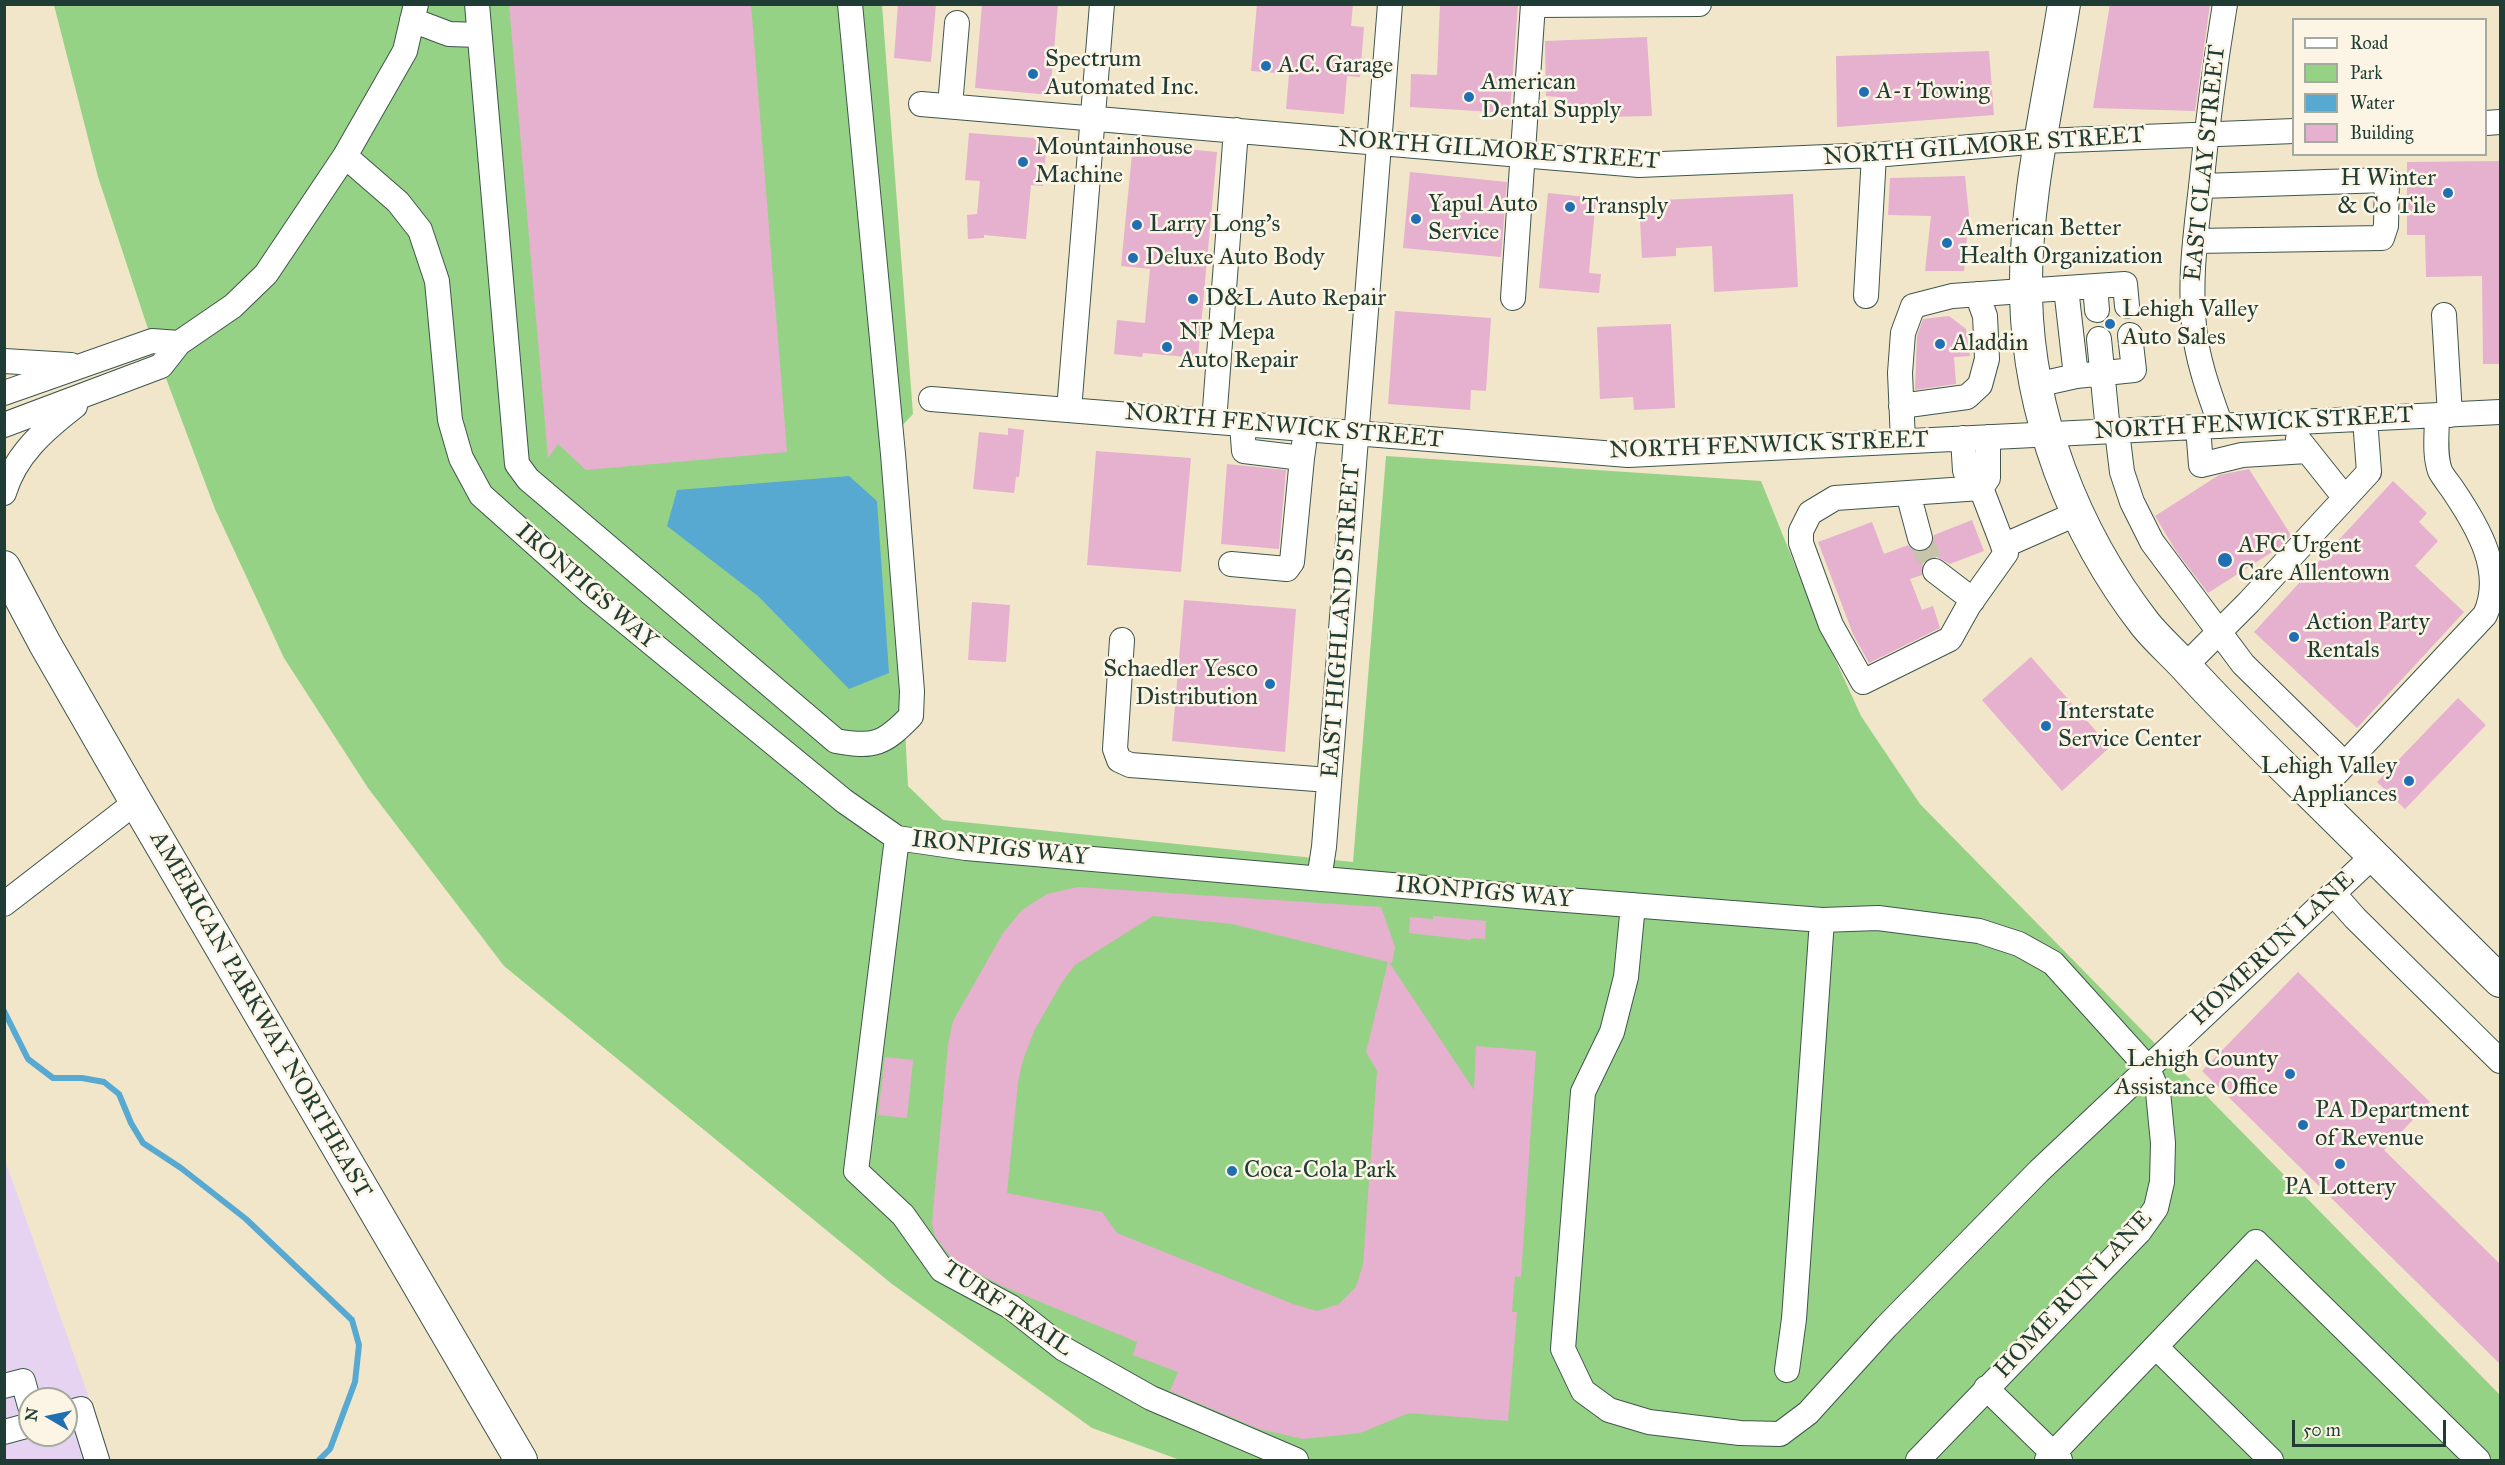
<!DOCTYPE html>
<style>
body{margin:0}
#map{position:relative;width:2505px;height:1465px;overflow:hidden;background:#f1e6c9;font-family:"IM FELL Great Primer",serif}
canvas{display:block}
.frame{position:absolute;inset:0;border:6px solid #1f3d34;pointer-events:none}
.legend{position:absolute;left:2292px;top:18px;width:195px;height:138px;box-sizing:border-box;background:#fcf5e5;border:2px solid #a4ab9e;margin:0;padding:8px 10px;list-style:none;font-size:18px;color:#1f3d34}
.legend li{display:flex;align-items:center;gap:12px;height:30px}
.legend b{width:30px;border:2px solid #a4ab9e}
.north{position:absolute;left:18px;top:1387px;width:60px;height:60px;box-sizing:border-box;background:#fcf5e5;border:2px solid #a4ab9e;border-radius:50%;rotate:279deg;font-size:16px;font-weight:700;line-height:24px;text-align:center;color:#1f3d34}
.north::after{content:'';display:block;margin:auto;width:21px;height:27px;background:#1f6fb2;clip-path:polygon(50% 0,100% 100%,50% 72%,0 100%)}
.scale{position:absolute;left:2292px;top:1420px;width:154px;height:27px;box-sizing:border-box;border:3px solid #1f3d34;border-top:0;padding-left:8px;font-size:18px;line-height:21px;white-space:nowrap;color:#1f3d34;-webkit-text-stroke:4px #fcf5e5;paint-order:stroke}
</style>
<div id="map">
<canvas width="2505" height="1465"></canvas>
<div class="frame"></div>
<ul class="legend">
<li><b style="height:8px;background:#fff"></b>Road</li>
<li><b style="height:16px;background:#96d286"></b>Park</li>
<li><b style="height:16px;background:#57a9d2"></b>Water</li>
<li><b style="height:16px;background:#e6b0cf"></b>Building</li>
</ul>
<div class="north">N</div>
<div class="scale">50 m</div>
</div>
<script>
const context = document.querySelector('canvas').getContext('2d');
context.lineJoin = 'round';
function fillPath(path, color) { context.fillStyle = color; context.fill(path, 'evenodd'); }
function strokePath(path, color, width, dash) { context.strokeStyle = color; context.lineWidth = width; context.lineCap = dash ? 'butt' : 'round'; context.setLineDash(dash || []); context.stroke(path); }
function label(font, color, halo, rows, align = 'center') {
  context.font = font + ' "IM FELL Great Primer",serif'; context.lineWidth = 5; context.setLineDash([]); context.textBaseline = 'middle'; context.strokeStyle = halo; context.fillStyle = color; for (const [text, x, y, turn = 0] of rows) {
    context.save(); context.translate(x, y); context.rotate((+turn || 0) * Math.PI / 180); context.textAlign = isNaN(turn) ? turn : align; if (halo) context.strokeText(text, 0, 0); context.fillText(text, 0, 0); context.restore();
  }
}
const built = new Path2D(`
 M5,1160l106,300h-106zM30,1399h36v36h-36z`);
const green = new Path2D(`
 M54,5h828l31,409 -23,25 18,347 35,34 410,42 33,-406 375,25 54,134 46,101 59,88 580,591v65h-1320l-88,-32 -200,-144 -388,-318 -136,-178 -84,-130 -69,-149 -63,-168 -54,-164z`);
const water = new Path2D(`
 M849,476l28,25 12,172 -40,16 -91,-93 -91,-70 10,-36z`);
const stream = new Path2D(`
 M4,1011l24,48 25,19h29l22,4 15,12 12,29 12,20 38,25 65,51 106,101 7,25 -4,37 -25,67 -11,11`);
const building = new Path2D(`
 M509,4h242l36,448 -201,18 -28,-26 -10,14z
 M898,4h38l-5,58 -37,-4z
 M982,4h76l-8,91 -75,-7z
 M1257,4h96l-2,22 13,1 -4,50 -13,-1 -3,38 -58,-5 3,-35 -38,-3z
 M1440,4h78l-8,109 -100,-6 1,-33 26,1z
 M2110,4h100l-15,107 -102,-3z
 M1647,37l5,79 -96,2 2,-21 -12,-1 -1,-55z
 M1989,51l5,64 -157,12 -1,-71z
 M969,133l78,6 -4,47 -12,-1 -5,54 -42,-4v3l-16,1 -1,-24 10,-1 3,-33 -15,-1z
 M1133,144l84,8 -19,206 -55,-5 -1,4 -28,-3 3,-34 28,3 5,-54 -29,-3z
 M2500,161v203h-17l-1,-88 -56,1 -1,-42h-18v-73z
 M1410,172l97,10 -6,75 -98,-9z
 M1965,176l4,39 -5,56h-39l6,-55 -43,-1 2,-37z
 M1548,193l48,5 -7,75 12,1 -2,19 -60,-5z
 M1793,194l5,93 -84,5 -2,-46 -36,2v8l-34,2 -3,-57z
 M1395,311l96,7 -5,73 -15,-1 -1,20 -82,-6z
 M1949,316l17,13 4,27 -16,1 2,27 -41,6 2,-54 6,-17z
 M1671,324l4,84 -41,2 -1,-13 -33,2 -3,-72z
 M1008,428l16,2 -5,47h-3l-2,16 -41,-4 6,-57 29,3z
 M1096,451l95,7 -10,114 -94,-7z
 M1227,464l59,6 -7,79 -58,-5z
 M2249,469l42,66 -11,12 -72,46 -32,-42 -21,-35 64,-41z
 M2393,481l34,32 -8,9 19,19 -23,25 49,46 -107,116 -103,-96z
 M1972,520l12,31 -34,13 -13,-7 -7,1 -7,5 -1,12 -12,4 12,31 11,-4 7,22 -71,35 -16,-29 -35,-92 54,-20 12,32 24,-9 8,7h7l7,-4 4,-13z
 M1184,600l112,9 -11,143 -113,-11z
 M972,602l38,3 -4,57 -38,-2z
 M2031,657l79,90 -48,44 -80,-91z
 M2458,698l28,27 -81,84 -28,-27z
 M1078,887l303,20 14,40 -3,16 -3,-1 85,128 2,-44 60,5 -15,226 -6,-1 -3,36h5l-9,109 -99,-8 -49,20 -57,6 -44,-10 -89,-38 8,-19 -45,-17 4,-13 -135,-56 -50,-27 -17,-23 -3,-13 16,-179 5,-23 50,-88 19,-23 25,-16zM1153,916l79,8 156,38 -22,90 11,19 -14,193 -7,23 -17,17 -22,7 -24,-7 -176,-71 -15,-21 -95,-19 11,-110 4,-20 12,-32 28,-49 13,-17z
 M1433,916l53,5 -1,18 -14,-1v2l-62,-7 1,-16 23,2z
 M2298,972l132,130 -46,48 116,114v100l-298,-293z
 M885,1057l28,3 -6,58 -29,-3z`);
const minorTunnel = new Path2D(`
 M1920,538l15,33`);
const minor = new Path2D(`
 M477,4l40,460 11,15 308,262c38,7 48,3 75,-25l1,-25 -19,-237 -43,-450
 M1533,5l166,-1
 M412,20l37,14 30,1
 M921,104l718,61 235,-10 168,-14 252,-10
 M950,106l7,-83
 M2486,123l14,-1
 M345,156l60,-105 11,-47
 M2195,241l187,-3 4,-12 1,-46 -186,6
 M2095,286l2,24
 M1866,296l8,-141
 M1513,298l20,-294
 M2444,315l6,100
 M2099,339l9,92
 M4,361l67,4
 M2076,376l-10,-88 59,-4 2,22
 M2036,385l40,-9 58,-6 -4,-35
 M4,393l148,-52 27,2
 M931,399l697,56 872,-43
 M1901,406l66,-9 13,-12 7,-26 -2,-43 -8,-22
 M1069,410l33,-406
 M1214,422l22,-292
 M1242,424l2,27 58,7 2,-14
 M4,425l157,-59 18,-23 54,-37 33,-32 79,-118 53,46 22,28 17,51 13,139 11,38 20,37 112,100 251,206 53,37 69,10 575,50 281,22 56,-2 101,13 40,13 34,19 94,104 11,25 5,51 -1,39 -6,26 -17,24 -221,228
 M2221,426c-10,-28 -20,-55 -25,-84 -8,-53 -1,-103 5,-155 6,-61 14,-122 24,-183
 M2198,427l3,38 41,-10 65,-4
 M2117,431l5,41 10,30 20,40 91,122 101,99
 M1963,438l2,33 16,17 25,65 -37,52 -19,34 -87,43 -32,-57 -30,-82v-12l9,-18 25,-15 146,-10
 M2298,439l47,59
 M1903,441l-3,-68 3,-40 10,-27 39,-10 114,-8
 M1981,488l7,-10v-41
 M4,493c11,-38 40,-63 71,-87
 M1908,493l12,45
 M2003,546l75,-33
 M1231,564l56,5 5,-7 10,-104
 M1935,571l38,29
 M1122,640l-7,109 4,11 11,5 199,15
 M2185,666l64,-64 120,-130 -4,-53
 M2314,797l171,-182c20,-43 -7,-88 -32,-125 -4,-6 -10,-13 -13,-19 -6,-17 -3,-38 -3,-56
 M897,838l-41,333 47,44 39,55 69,37 53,42 87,49 145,62
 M1319,879l5,-32 66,-843
 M2333,893l22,25 145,143
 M4,904l132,-102
 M1633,905l-7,72 -14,55 -29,60 -20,257 20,42 26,19 40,12 91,11 40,1 28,-21 78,-86 153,-156 335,-316
 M2156,1347l115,113
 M1787,1370l7,-51 28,-399
 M4,1386l19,-5 7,25
 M1986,1388l74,72
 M66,1413l15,-4 16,51
 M4,1432l26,-7
 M2047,1460l209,-218 222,218`);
const major = new Path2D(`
 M2064,4c-15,96 -40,197 -38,293 3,118 47,234 119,327 12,15 27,28 40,42 38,42 78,81 118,120 66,65 132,130 197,195
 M4,567l41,77 91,158 385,658`);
const markers = [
 [1266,66,6,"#1f6fb2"],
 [1033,74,6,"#1f6fb2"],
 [1864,92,6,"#1f6fb2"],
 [1469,97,6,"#1f6fb2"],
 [1023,162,6,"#1f6fb2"],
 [2448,193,6,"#1f6fb2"],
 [1570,207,6,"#1f6fb2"],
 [1416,219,6,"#1f6fb2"],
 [1137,225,6,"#1f6fb2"],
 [1947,243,6,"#1f6fb2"],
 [1133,258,6,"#1f6fb2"],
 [1193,299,6,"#1f6fb2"],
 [2110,324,6,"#1f6fb2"],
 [1940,344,6,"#1f6fb2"],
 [1167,347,6,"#1f6fb2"],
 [2225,560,8,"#1f6fb2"],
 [2294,637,6,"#1f6fb2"],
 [1270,684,6,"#1f6fb2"],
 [2046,726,6,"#1f6fb2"],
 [2409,781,6,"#1f6fb2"],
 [2290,1074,6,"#1f6fb2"],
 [2303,1125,6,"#1f6fb2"],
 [2340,1164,6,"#1f6fb2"],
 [1232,1171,6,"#1f6fb2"]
];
const poiNames = [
 ["Spectrum",1045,60],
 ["Automated Inc.",1045,88],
 ["A.C. Garage",1278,66],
 ["American",1481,83],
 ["Dental Supply",1481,111],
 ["A-1 Towing",1876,92],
 ["Mountainhouse",1035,148],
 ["Machine",1035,176],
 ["H Winter",2436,179,"right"],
 ["& Co Tile",2436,207,"right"],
 ["Yapul Auto",1428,205],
 ["Service",1428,233],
 ["Transply",1582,207],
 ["Larry Long's",1149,225],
 ["American Better",1959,229],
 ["Health Organization",1959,257],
 ["Deluxe Auto Body",1145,258],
 ["D&L Auto Repair",1205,299],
 ["Lehigh Valley",2122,310],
 ["Auto Sales",2122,338],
 ["NP Mepa",1179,333],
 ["Auto Repair",1179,361],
 ["Aladdin",1952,344],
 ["AFC Urgent",2238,546],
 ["Care Allentown",2238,574],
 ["Action Party",2306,623],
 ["Rentals",2306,651],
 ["Schaedler Yesco",1258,670,"right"],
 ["Distribution",1258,698,"right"],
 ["Interstate",2058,712],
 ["Service Center",2058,740],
 ["Lehigh Valley",2397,767,"right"],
 ["Appliances",2397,795,"right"],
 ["Lehigh County",2278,1060,"right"],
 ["Assistance Office",2278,1088,"right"],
 ["PA Department",2315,1111],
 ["of Revenue",2315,1139],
 ["Coca-Cola Park",1244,1171],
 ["PA Lottery",2340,1188,"center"]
];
const streetNames = [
 ["NORTH GILMORE STREET",1984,147,-4],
 ["NORTH GILMORE STREET",1499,151,4],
 ["EAST CLAY STREET",2206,163,-84],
 ["NORTH FENWICK STREET",2254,424,-3],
 ["NORTH FENWICK STREET",1284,427,5],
 ["NORTH FENWICK STREET",1769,446,-2],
 ["IRONPIGS WAY",586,587,41],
 ["EAST HIGHLAND STREET",1342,621,-86],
 ["IRONPIGS WAY",1000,849,6],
 ["IRONPIGS WAY",1484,893,5],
 ["HOMERUN LANE",2273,949,-43],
 ["AMERICAN PARKWAY NORTHEAST",260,1015,60],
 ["HOME RUN LANE",2074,1295,-47],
 ["TURF TRAIL",1007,1309,34]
];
fillPath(built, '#e5d3f1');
fillPath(green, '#96d286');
fillPath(water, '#57a9d2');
strokePath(stream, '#57a9d2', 6);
fillPath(building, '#e6b0cf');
strokePath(minorTunnel, '#c7c4ab', 24, [24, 12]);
strokePath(minor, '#3e564a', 26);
strokePath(major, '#3e564a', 34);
strokePath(minor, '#fff', 24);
strokePath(major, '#fff', 32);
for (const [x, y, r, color] of markers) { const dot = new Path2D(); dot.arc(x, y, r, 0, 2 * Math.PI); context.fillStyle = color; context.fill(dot); strokePath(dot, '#fcf5e5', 2); }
label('24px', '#1f3d34', '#fcf5e5', poiNames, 'left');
label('24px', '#1f3d34', '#fcf5e5', streetNames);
</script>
